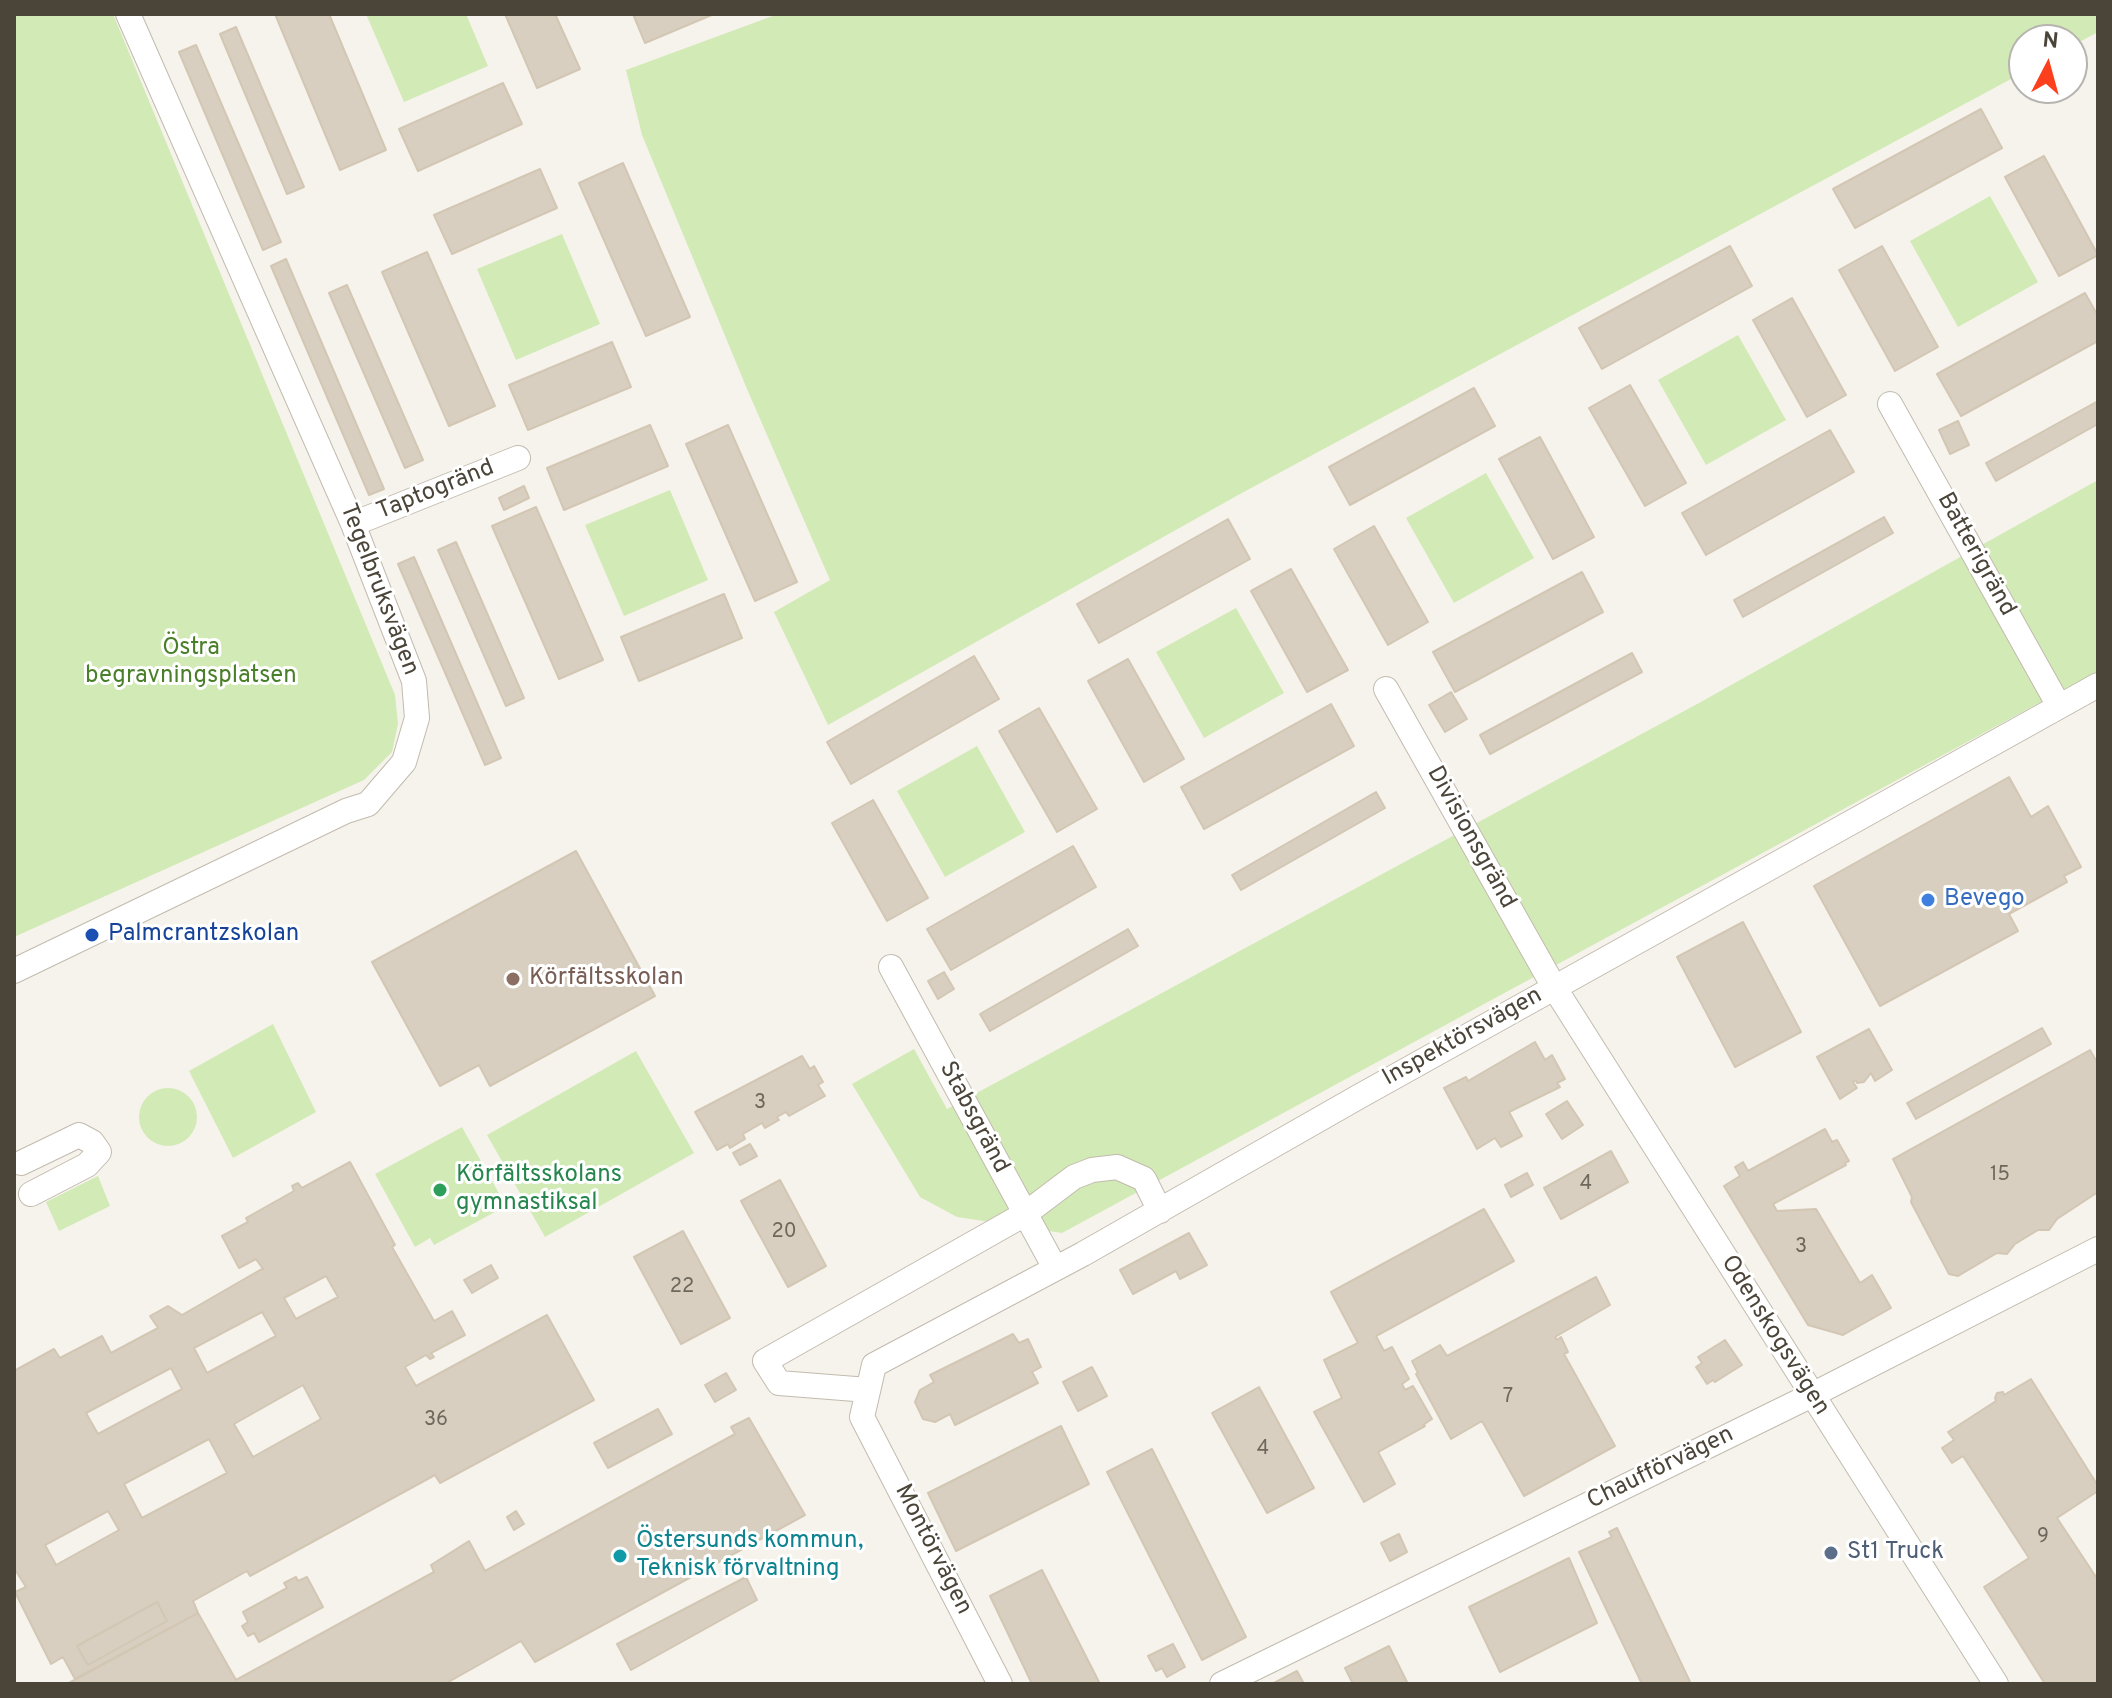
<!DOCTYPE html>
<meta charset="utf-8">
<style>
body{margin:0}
#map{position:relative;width:2112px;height:1698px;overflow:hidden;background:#f6f3ec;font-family:Overpass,sans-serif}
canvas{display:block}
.frame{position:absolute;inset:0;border:16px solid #4b4439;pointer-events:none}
.north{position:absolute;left:2008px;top:24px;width:80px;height:80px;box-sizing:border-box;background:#fff;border:2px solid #b7b4b0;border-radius:50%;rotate:6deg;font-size:22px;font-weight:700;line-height:32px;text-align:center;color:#4b4439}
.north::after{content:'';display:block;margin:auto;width:28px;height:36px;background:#fc3f1d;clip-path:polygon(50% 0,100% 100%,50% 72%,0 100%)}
</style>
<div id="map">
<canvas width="2112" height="1698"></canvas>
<div class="frame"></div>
<div class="north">N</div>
</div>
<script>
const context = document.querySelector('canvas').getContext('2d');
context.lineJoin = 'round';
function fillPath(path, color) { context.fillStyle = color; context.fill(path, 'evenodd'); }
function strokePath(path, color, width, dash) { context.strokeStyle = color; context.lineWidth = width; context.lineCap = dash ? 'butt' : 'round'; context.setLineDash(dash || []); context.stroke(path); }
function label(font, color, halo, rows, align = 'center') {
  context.font = font + ' Overpass,sans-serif'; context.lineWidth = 6; context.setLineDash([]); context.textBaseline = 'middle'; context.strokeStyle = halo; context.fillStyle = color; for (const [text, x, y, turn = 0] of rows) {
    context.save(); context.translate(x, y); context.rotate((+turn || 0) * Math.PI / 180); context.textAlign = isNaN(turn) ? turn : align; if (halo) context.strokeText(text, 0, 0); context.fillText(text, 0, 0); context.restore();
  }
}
const green = new Path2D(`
 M14,14h99l282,681 3,29 -6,28 -28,28 -350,157z
 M366,14h100l22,52 -84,36z
 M778,14h1320v18l-26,14v-6h-48v32l-784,422 -412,231 -54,-113 56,-32 -83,-191 -105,-254 -16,-65z
 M1990,196l48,86 -80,45 -48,-86z
 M562,234l38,90 -84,36 -39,-91z
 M1738,335l48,85 -80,45 -48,-85z
 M1486,473l48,85 -80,45 -48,-85z
 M2098,480v191l-1036,562 -105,-16 -37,-20 -68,-113 62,-35 33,60 752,-406z
 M670,490l38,90 -84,36 -39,-91z
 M1236,608l48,85 -80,45 -48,-86z
 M977,746l48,86 -80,45 -48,-86z
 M273,1024l43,88 -83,46 -44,-87z
 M636,1051l58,102 -149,84 -58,-102z
 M139 1117a29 29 0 1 1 58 0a29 29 0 1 1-58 0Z
 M462,1127l44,79 -72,39 -4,-7 -15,9 -40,-73z
 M98,1176l12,30 -51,25 -13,-29z`);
const building = new Path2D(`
 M275,14h54l57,136 -46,20z
 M505,14h50l25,55 -43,19z
 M633,14h81l-69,29z
 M236,27l68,160 -17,7 -67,-160z
 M196,45l85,197 -18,8 -84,-198z
 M503,83l19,41 -104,47 -19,-42z
 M1981,109l21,39 -147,80 -22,-39z
 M2044,156l54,99 -39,21 -54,-99z
 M623,163l67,154 -44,19 -67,-153z
 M540,169l17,39 -105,46 -18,-39z
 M1730,246l22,40 -150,83 -23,-41z
 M1882,246l56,101 -43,24 -56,-101z
 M427,252l68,154 -46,20 -67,-154z
 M286,259l98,230 -15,6 -98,-229z
 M347,285l76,175 -18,8 -76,-175z
 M2085,293l13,23v25l-137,75 -24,-42z
 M1792,298l54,97 -39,22 -54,-97z
 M612,342l19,45 -103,43 -19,-45z
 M1630,385l56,98 -41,23 -56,-98z
 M1474,388l21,38 -145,79 -21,-38z
 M2098,401v23l-102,57 -10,-18z
 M1958,421l11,24 -19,9 -11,-24z
 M650,425l18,41 -104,44 -17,-42z
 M728,425l69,157 -42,19 -69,-157z
 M1830,430l24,42 -148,83 -24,-42z
 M1540,437l54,100 -41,22 -54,-100z
 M524,486l5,12 -25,12 -5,-12z
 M536,507l67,153 -44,19 -67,-153z
 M1884,517l9,16 -150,84 -9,-17z
 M1228,519l22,40 -151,84 -22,-39z
 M1374,526l54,96 -40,23 -54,-96z
 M456,542l68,156 -18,8 -68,-156z
 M414,557l87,201 -16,7 -87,-201z
 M1291,569l57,101 -41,22 -56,-101z
 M1582,572l21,40 -148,80 -22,-40z
 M724,594l18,44 -103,43 -18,-44z
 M1632,653l10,19 -152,82 -10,-19z
 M974,656l25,43 -148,85 -24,-42z
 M1128,659l56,100 -40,23 -56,-101z
 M1451,692l16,27 -22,13 -16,-27z
 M1331,704l23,42 -150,83 -23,-42z
 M1039,708l58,101 -40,23 -58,-101z
 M2009,777l22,40 17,-11 33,61 -17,9 3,6 -58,32 9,17 -138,75 -66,-120z
 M1376,792l9,16 -144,82 -9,-15z
 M873,800l55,98 -41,23 -55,-98z
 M1073,846l23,41 -145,83 -24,-41z
 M576,851l79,145 -165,90 -11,-21 -39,21 -68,-124z
 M1743,922l58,110 -66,35 -58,-110z
 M1128,929l10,17 -148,85 -10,-17z
 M944,972l10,17 -16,10 -10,-18z
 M2042,1028l9,16 -135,75 -9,-16z
 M1869,1029l23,41 -17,11 -4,-8 -7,9 -7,1 -1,-3 -3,2 4,6 -17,11 -23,-42z
 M1535,1042l10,18 7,-5 13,24 -8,4 3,4 -51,25 13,24 -21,11 -6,-9 -18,11 -33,-61 22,-11 2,4z
 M2090,1050l8,14v128l-41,27 -8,11h-11l-23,14 -8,10 -10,-1 -39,23 -9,-2 -38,-72 1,-5 -19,-38z
 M802,1056l8,13 4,-3 9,16 -5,3 7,11 -36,20 -3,-4 -9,5 2,3 -14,8 -3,-5 -19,11 2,5 -15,9 -2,-4 -11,6 -22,-38z
 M1567,1101l16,24 -21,14 -16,-25z
 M1825,1129l7,13 5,-2 12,21 -4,2 1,2 -73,39 4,7 39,-2 44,74 12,-8 19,33 -48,27 -35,-10 -84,-139 16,-10 -5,-9 8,-5 5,9z
 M750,1144l7,12 -17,9 -7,-12z
 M1611,1151l17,31 -67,37 -17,-31z
 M350,1162l45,83 -3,2 42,74 18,-10 13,24 -34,18 3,4 -4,2 -4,-4 -21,12 11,19 131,-71 47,85 -154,83 -5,-8 -185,101 -3,-5 -54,30 5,12 -123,66 -12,-22 -12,7 -36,-72 11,-5 -12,-19v-197l40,-22 6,9 42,-22 9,17 47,-25 -8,-12 18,-10 14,9 78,-45 3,-1 -7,-10 -17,9 -17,-32 26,-14 -2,-4 48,-27 -2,-5 6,-3 4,5zM326,1276l12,21 -42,22 -12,-21zM262,1312l14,24 -69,37 -13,-25zM171,1368l11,21 -84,45 -12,-21zM303,1385l18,34 -68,38 -19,-33zM209,1439l18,34 -85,45 -18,-34zM108,1511l11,19 -63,35 -11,-20zM157,1602l10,19 -79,44 -11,-19z
 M1527,1173l6,12 -22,12 -6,-12z
 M780,1180l46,86 -38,21 -47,-86z
 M1484,1209l30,52 -138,75 8,15 8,-4 17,32 -7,5 3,6 8,-4 19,33 -9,6 2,1 -47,26 17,32 -31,18 -50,-90 28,-14 -18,-38 34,-17 -27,-51z
 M683,1231l47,87 -49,26 -47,-87z
 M1189,1233l18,32 -27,14 -4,-8 -43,23 -13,-24z
 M491,1265l7,13 -26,15 -8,-13z
 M1596,1277l14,28 -55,32 2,3 4,-3 7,15 -4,2 51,92 -91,50 -42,-75 -31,18 -35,-65 2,-1 -6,-12 28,-16 7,11z
 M1013,1334l6,9 9,-4 13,28 -9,5 6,11 -83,42 -5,-11 -15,8 -12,-3 -8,-17 5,-12 14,-8 -4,-7z
 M1725,1340l17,25 -27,17 -2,-2 -6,4 -11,-17 6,-4 -4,-6z
 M1092,1367l15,29 -29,15 -15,-29z
 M726,1373l10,17 -21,12 -10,-17z
 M2031,1379l67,107v5l-41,27 41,62v104h-53l-61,-97 45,-29 -66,-102 -11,7 -10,-15 12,-8 -6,-8 48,-31 -1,-3 2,-5 6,-1 1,3z
 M1259,1387l55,101 -47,25 -55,-100z
 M658,1409l14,25 -64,34 -14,-25z
 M749,1418l56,97 -270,147 -14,-21 -76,43h-378l131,-71 38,67 198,-108 -3,-7 38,-24 16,30 250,-137 -4,-7z
 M1061,1426l28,58 -133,67 -28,-58z
 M1152,1449l94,188 -44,23 -95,-188z
 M516,1511l8,13 -10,6 -7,-13z
 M1617,1528l74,156h-49l-63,-132 33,-15 -3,-5z
 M1399,1534l8,18 -17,9 -9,-18z
 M1569,1558l28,65 -97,49 -31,-65z
 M1042,1570l58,114h-68l-42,-88z
 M296,1577l2,4 9,-4 16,30 -64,35 -5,-9 -6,3 -6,-10 6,-4 -5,-10 44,-24 -3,-5z
 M746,1577l11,23 -126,70 -14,-26z
 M157,1602l10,19 -79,44 -11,-19z
 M1173,1644l12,23 -18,10 -5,-9 -6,3 -8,-15z
 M1389,1646l19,38h-55l-8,-16z
 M1297,1671l7,13h-32z`);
const minor = new Path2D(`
 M1890,404l169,302
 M353,524l165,-66
 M1386,689l168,298 442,697
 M891,967l164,301
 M14,971l332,-160 22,-7 36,-42 13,-44 -3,-37 -61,-157 -225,-510
 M21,1163l58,-28 13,7 7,10 -12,13 -56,29
 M868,1390l-89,-7 -14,-22 260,-147 49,-37 18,-7 25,-3 27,12 16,32
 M1000,1684l-138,-267 12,-52 209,-111 277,-158 738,-411
 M1222,1684l590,-289 286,-146`);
const markers = [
 [1928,900,8,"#3f7fe0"],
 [92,935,8,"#1a4fb4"],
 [513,979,8,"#8d6e63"],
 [440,1190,8,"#2e9e5b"],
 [1831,1553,8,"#5c6f8a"],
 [620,1556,8,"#0f9aa8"]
];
const numberNames = [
 ["3",760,1104],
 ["15",2000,1176],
 ["4",1586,1185],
 ["20",784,1233],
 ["3",1801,1248],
 ["22",682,1288],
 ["7",1508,1398],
 ["36",436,1421],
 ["4",1263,1450],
 ["9",2043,1538]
];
const streetNames = [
 ["Taptogränd",436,491,-22],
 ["Batterigränd",1975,555,61],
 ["Tegelbruksvägen",378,590,69],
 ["Divisionsgränd",1470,838,61],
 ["Inspektörsvägen",1463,1038,-29],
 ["Stabsgränd",973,1118,62],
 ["Odenskogsvägen",1774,1336,58],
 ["Chaufförvägen",1661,1469,-26],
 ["Montörvägen",932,1550,63]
];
const parkNames = [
 ["Östra",191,649],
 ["begravningsplatsen",191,677]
];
const shopNames = [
 ["Bevego",1944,900]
];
const transitNames = [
 ["Palmcrantzskolan",108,935]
];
const educationNames = [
 ["Körfältsskolan",529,979]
];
const leisureNames = [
 ["Körfältsskolans",456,1176],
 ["gymnastiksal",456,1204]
];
const cultureNames = [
 ["Östersunds kommun,",636,1542],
 ["Teknisk förvaltning",636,1570]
];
const serviceNames = [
 ["St1 Truck",1847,1553]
];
fillPath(green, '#d2eab5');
fillPath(building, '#d8cfc1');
strokePath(building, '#d3c7b4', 2);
strokePath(minor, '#c2bbae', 26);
strokePath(minor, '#fff', 24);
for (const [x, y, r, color] of markers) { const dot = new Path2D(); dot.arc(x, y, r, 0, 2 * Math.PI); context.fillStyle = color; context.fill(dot); strokePath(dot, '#fff', 3); }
label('20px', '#6e675b', null, numberNames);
label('24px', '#4b4439', '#fff', streetNames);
label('24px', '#4a7f2a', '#fff', parkNames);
label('24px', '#366cbe', '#fff', shopNames, 'left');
label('24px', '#164399', '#fff', transitNames, 'left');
label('24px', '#785e54', '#fff', educationNames, 'left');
label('24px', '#27864d', '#fff', leisureNames, 'left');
label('24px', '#0d838f', '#fff', cultureNames, 'left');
label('24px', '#4e5e75', '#fff', serviceNames, 'left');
</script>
